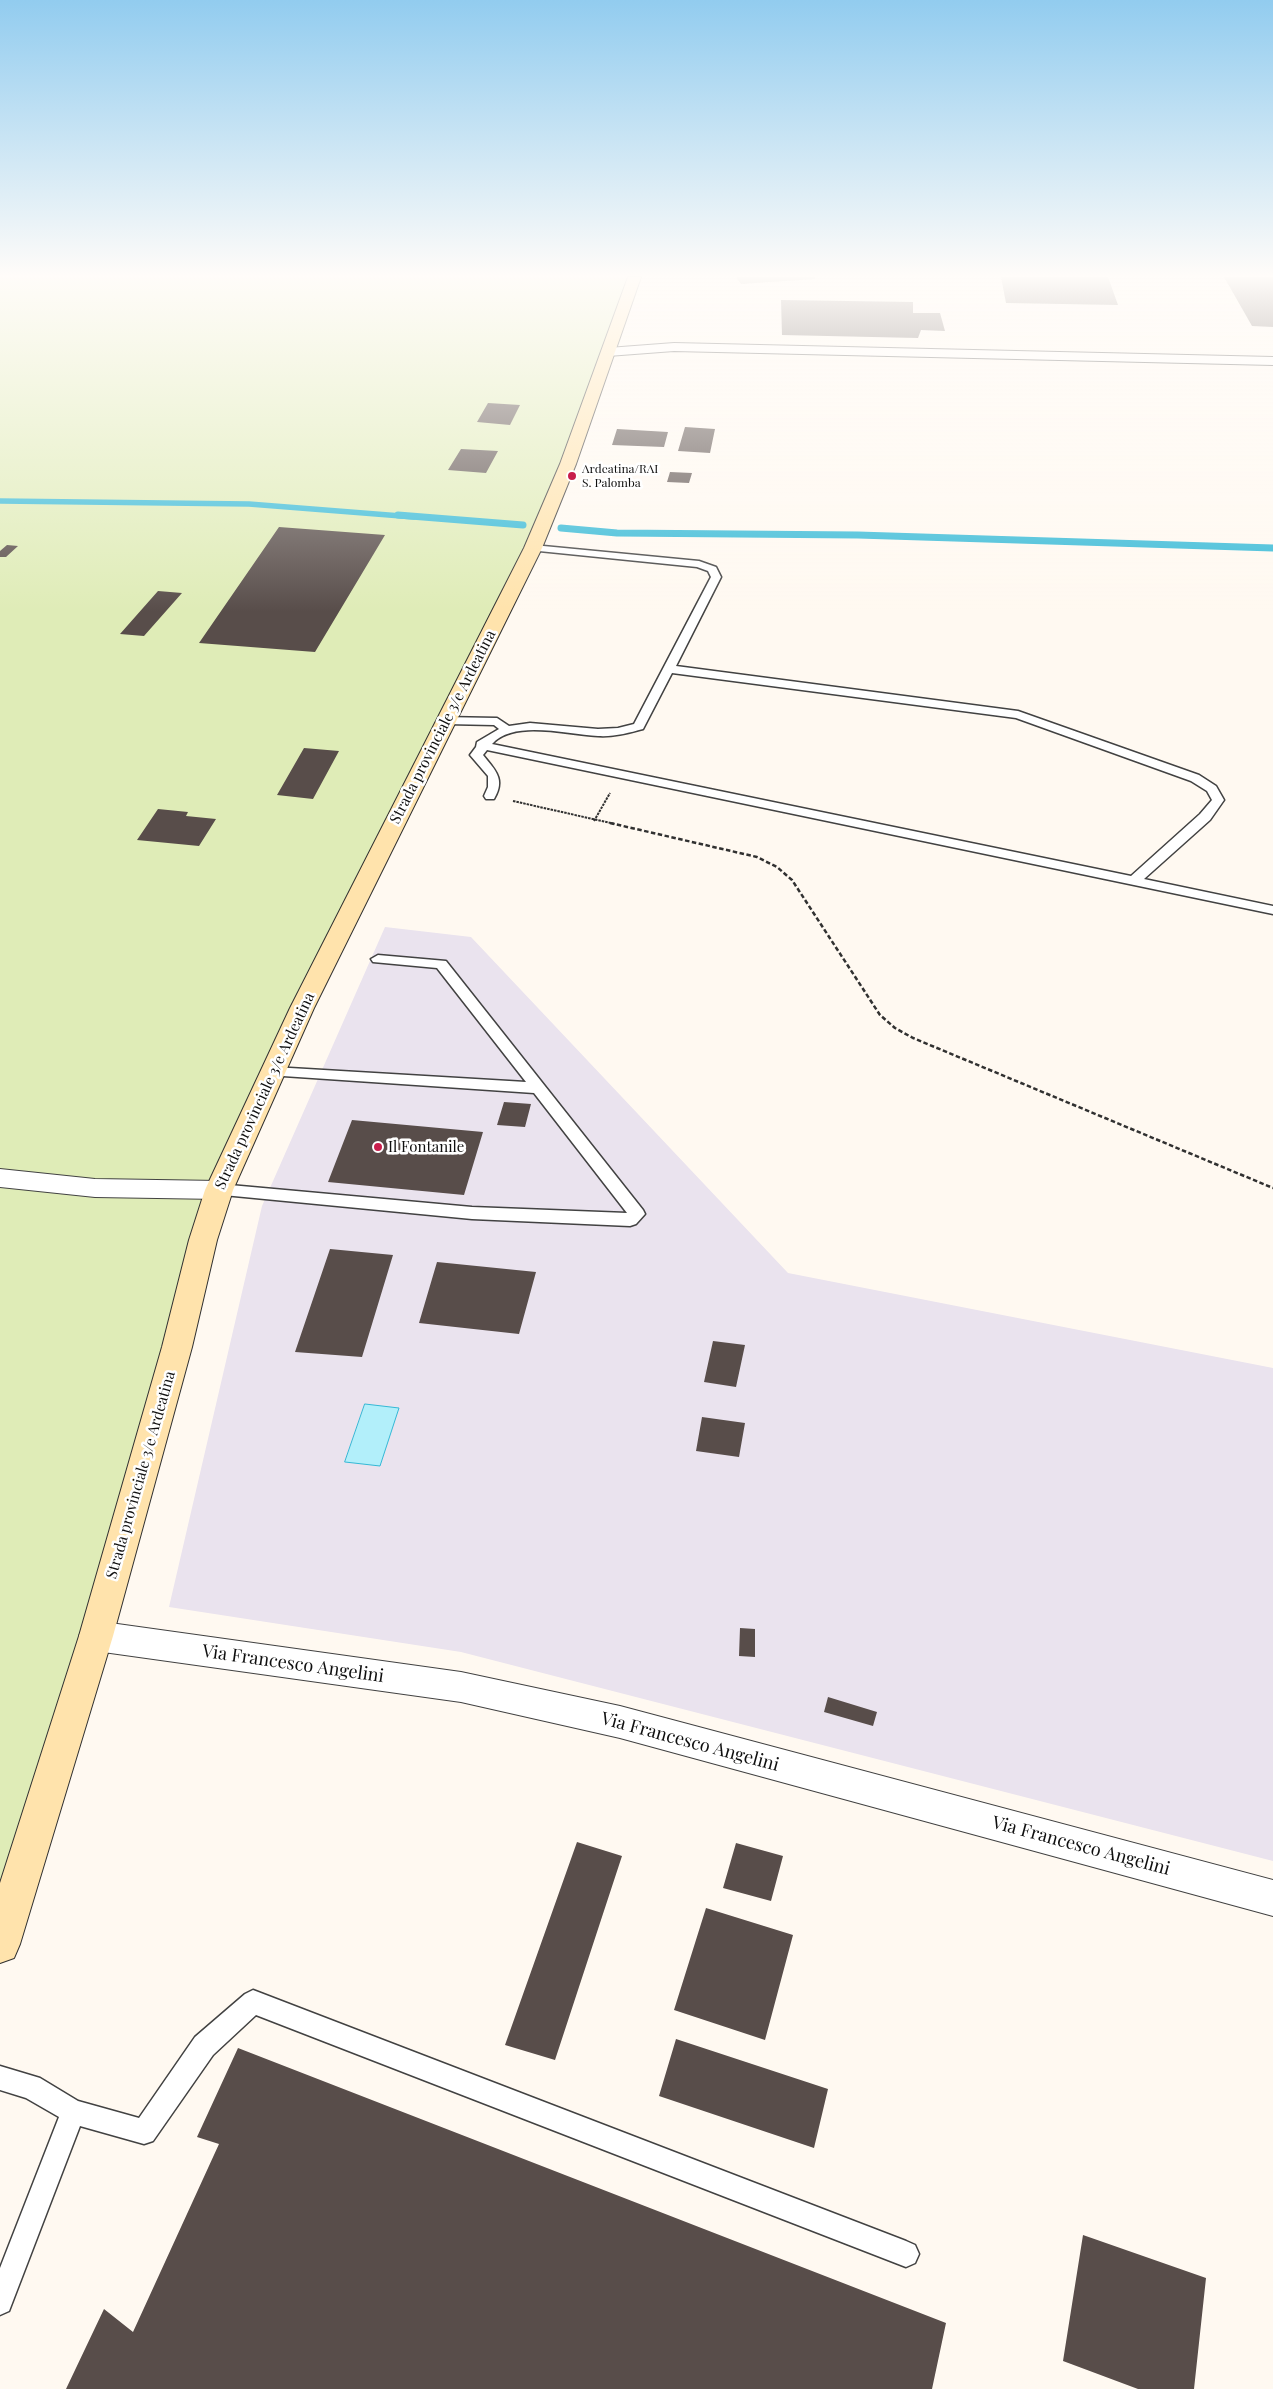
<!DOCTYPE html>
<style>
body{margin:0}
canvas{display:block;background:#fff9f1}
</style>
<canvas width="1273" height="2389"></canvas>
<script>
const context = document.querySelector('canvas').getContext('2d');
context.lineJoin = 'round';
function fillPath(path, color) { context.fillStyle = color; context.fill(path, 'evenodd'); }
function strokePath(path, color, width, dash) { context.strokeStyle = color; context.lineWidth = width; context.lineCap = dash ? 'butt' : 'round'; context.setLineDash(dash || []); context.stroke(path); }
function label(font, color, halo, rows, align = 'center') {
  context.font = font + ' "Playfair Display",serif'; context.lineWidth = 5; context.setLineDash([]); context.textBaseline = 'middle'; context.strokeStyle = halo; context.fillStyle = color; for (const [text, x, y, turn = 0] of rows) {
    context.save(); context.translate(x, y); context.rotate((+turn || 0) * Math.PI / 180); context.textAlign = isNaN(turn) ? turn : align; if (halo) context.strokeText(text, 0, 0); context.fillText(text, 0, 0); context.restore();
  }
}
const industrial = new Path2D(`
 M385,927l86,10 317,336 485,95v493l-812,-209 -292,-45 93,-401z`);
const green = new Path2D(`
 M0,277h639l-106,272 -314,641 -219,754z`);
const water = new Path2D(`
 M365,1404l34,4 -19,58 -35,-4z`);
const streamFar1 = new Path2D(`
 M0,501l249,3 165,13`);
const stream = new Path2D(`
 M398,515l125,10
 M561,528l56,5 241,2 415,13`);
const building = new Path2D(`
 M736,277h79v2l-74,5z
 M1001,277h107l10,28 -112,-2z
 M1224,277h49v50l-21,-1z
 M781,300l132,2v11h27l5,18 -24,-1 -3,8 -136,-3z
 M488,403l32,2 -10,20 -33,-3z
 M685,427l30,2 -5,24 -32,-2z
 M617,429l51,3 -4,15 -52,-2z
 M461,449l37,2 -12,22 -38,-3z
 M670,472l22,1 -3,10 -22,-1z
 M279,527l106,8 -70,117 -116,-9z
 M7,545l11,1 -12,11h-6v-6z
 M158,591l24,2 -38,43 -24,-2z
 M304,748l35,3 -26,48 -36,-4z
 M158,809l30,3 -2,4 30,3 -17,27 -62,-6z
 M504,1102l27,2 -6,23 -28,-2z
 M352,1120l131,12 -19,63 -136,-13z
 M330,1249l63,6 -31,102 -67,-5z
 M437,1262l99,10 -17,62 -100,-11z
 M713,1341l32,4 -9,42 -32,-5z
 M702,1417l43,6 -6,34 -43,-6z
 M740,1628l15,1v28l-16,-1z
 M828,1697l49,15 -4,14 -49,-14z
 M577,1842l45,14 -67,204 -50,-15z
 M736,1843l47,13 -12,45 -48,-13z
 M706,1908l87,27 -28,105 -91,-30z
 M676,2039l152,50 -14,59 -155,-52z
 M238,2048l708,275 -14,66h-866l38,-80 29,23 86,-188 -22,-7z
 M1083,2235l123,43 -12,111h-56l-75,-28z`);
const pathFar1 = new Path2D(`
 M513,801l102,23
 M594,821l16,-28`);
const path = new Path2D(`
 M610,823l147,34 20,10 15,13 88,135 15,13 18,10 360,150`);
const lane = new Path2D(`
 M533,545l166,16 17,6 5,10 -45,89 342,45 181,64 17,11 8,14 -14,20 -66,59 129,27v8l-786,-164 -4,5c12,15 23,24 11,44h-8l-2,-3 4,-9v-11l-18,-21 6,-8 1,-5 22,-13 -5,-4 -48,-1 -4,-1 -2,-3 2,-3 55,1 12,8 21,-3 68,6 20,-1 16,-4 77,-147 -3,-6 -11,-4 -168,-17 -1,-2zM672,673l344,45 175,63 16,10 5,9 -12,14 -69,62 -639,-132c22,-25 77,-9 106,-8 16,1 30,-3 45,-7z
 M378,955l68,6 197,249 2,4 -9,10 -6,2 -158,-7 -259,-25 -2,-4 2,-4 6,-2 253,23 155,6 -93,-120 -266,-18 -3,-3 3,-3 5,-2 253,15 -89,-114 -64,-6 -2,-3z
 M253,1990l653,251 9,4 4,9 -4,9 -9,4 -650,-252 -43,40 -60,86 -9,3 -64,-18 -71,185 -9,4v-47l59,-151 -33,-19 -26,-8v-24l40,12 38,23 61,17 56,-81 50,-43z`);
const street = new Path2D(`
 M674,343l599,14v8l-599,-14 -66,5 -7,-4 7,-4z
 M0,1169l95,10 124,2 10,2 4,7 -4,7 -10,2 -124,-2 -95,-10z
 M96,1621l365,51 159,34 653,174v36l-653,-178 -159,-36 -365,-51 -12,-5 -5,-10 5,-10z`);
const secondary = new Path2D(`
 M628,277h13l-65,187 -34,84 -228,460 -81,182 -16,50 -25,107 -79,289 -93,308 -6,14 -14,5v-80l79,-247 83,-289 27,-107 16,-50 85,-182 234,-460 36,-84z`);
const markers = [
 [572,476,5,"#c81d4b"],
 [378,1147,5,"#c81d4b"]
];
const farPoinames = [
 ["Ardeatina/RAI",582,469],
 ["S. Palomba",582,483]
];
const streetNames = [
 ["Strada provinciale 3/e Ardeatina",443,727,-63],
 ["Strada provinciale 3/e Ardeatina",265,1091,-65],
 ["Strada provinciale 3/e Ardeatina",141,1475,-74]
];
const poiNames = [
 ["Il Fontanile",388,1147]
];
const nearStreetnames = [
 ["Via Francesco Angelini",293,1664,8],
 ["Via Francesco Angelini",690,1742,15],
 ["Via Francesco Angelini",1081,1846,15]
];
fillPath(industrial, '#eae3ee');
fillPath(green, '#dfecb7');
fillPath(water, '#b2effa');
strokePath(water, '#34b9d6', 1);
strokePath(streamFar1, '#34b9d6', 5.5);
strokePath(stream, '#34b9d6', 7);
fillPath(building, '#584d4a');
strokePath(lane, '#424242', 3);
strokePath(street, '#424242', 2);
strokePath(secondary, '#313131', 2);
strokePath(pathFar1, '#313131', 2, [2.5, 1]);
strokePath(path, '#313131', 2.5, [4.5, 2.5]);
fillPath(lane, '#fff');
fillPath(street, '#fff');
fillPath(secondary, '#ffe3ac');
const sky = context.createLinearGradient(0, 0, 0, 612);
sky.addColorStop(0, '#92ccef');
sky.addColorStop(0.45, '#fffcf9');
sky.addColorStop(1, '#fffcf900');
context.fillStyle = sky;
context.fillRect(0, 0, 1273, 612);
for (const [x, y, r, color] of markers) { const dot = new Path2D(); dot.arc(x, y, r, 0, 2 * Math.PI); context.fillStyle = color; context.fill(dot); strokePath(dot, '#fff', 2); }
label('12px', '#0f0f0f', '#fff', farPoinames, 'left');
label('15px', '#0f0f0f', '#fff', streetNames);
label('15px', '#0f0f0f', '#fff', poiNames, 'left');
label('18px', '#0f0f0f', '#fff', nearStreetnames);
</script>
